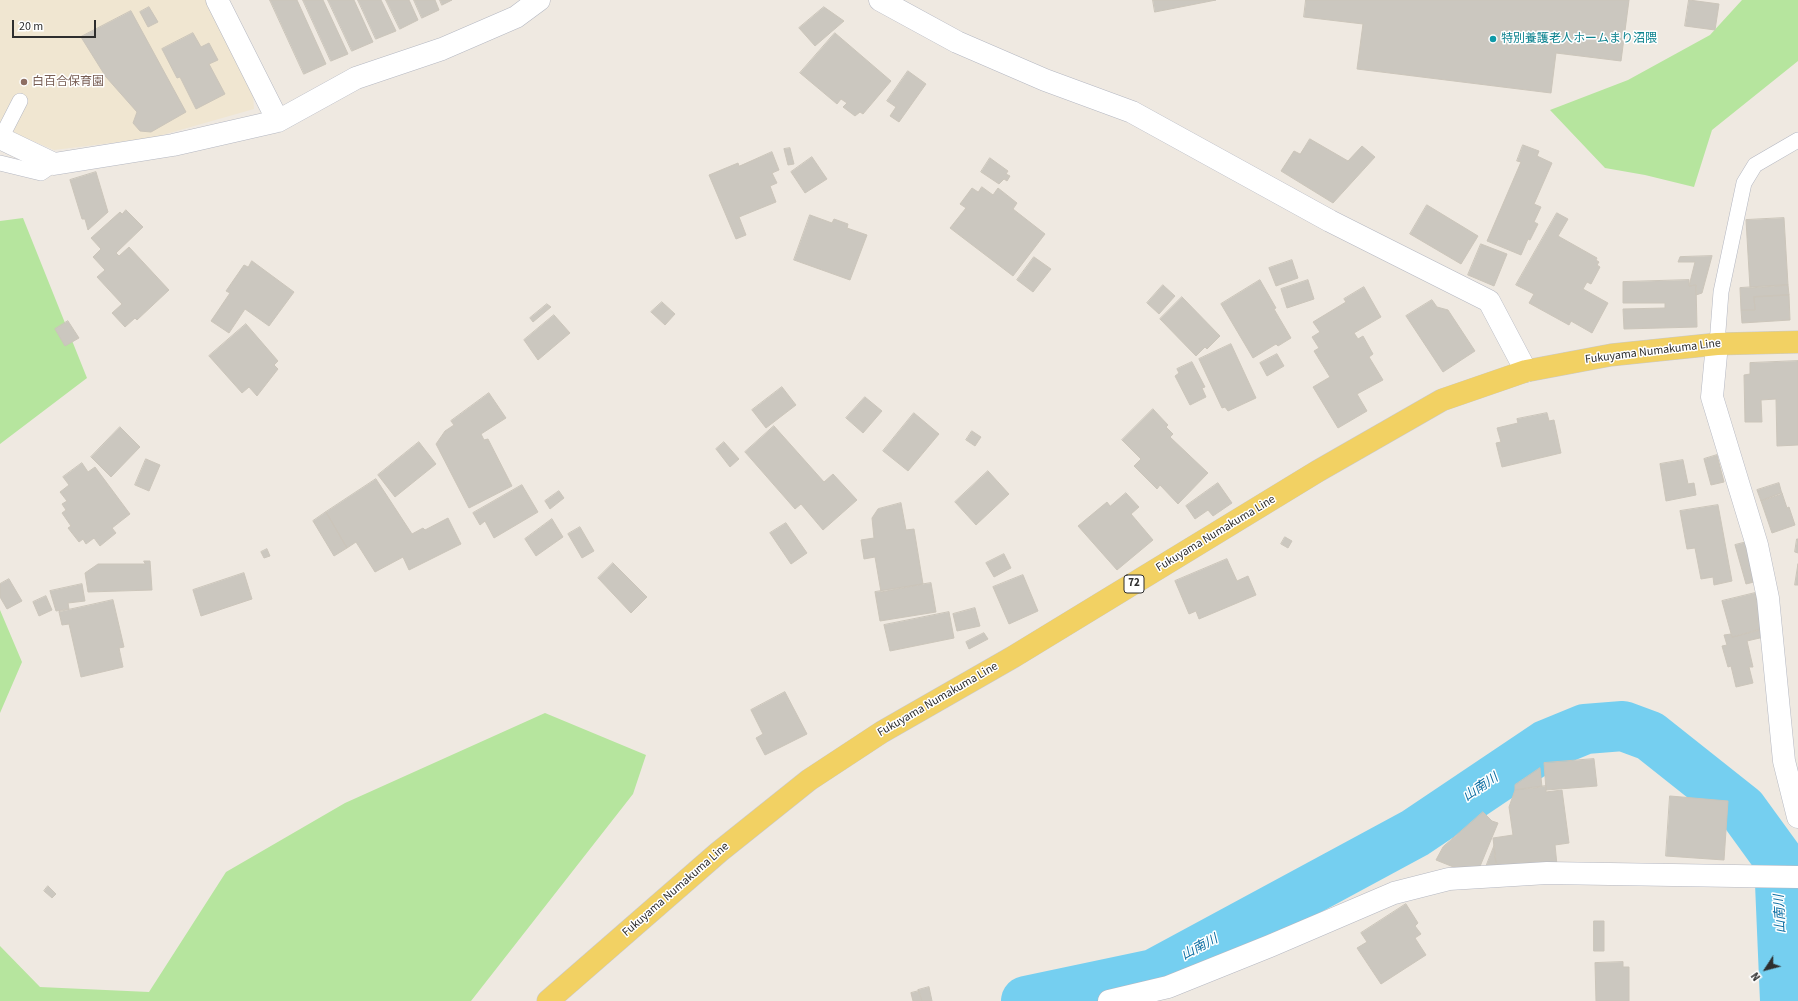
<!DOCTYPE html>
<meta charset="utf-8">
<style>
body{margin:0}
#map{position:relative;width:1798px;height:1001px;overflow:hidden;background:#efe9e1;font-family:"Source Sans 3",sans-serif}
canvas{display:block}
.north{position:absolute;left:1746px;top:949px;width:40px;height:40px;-webkit-text-stroke:3px #fff;paint-order:stroke;rotate:234deg;font-size:11px;font-weight:700;line-height:16px;text-align:center;color:#2e2e2e}
.north::after{content:'';display:block;margin:auto;width:14px;height:18px;background:#2e2e2e;clip-path:polygon(50% 0,100% 100%,50% 72%,0 100%)}
.scale{position:absolute;left:12px;top:20px;width:84px;height:18px;box-sizing:border-box;border:2px solid #2e2e2e;border-top:0;padding-left:5px;font-size:12px;line-height:14px;white-space:nowrap;color:#2e2e2e;-webkit-text-stroke:3px #fff;paint-order:stroke}
</style>
<div id="map">
<canvas width="1798" height="1001"></canvas>
<div class="north">N</div>
<div class="scale">20 m</div>
</div>
<script>
const context = document.querySelector('canvas').getContext('2d');
context.lineJoin = 'round';
function fillPath(path, color) { context.fillStyle = color; context.fill(path, 'evenodd'); }
function strokePath(path, color, width, dash) { context.strokeStyle = color; context.lineWidth = width; context.lineCap = dash ? 'butt' : 'round'; context.setLineDash(dash || []); context.stroke(path); }
function label(font, color, halo, rows, align = 'center') {
  context.font = font + ' "Source Sans 3","Noto Sans JP",sans-serif'; context.lineWidth = 3; context.setLineDash([]); context.textBaseline = 'middle'; context.strokeStyle = halo; context.fillStyle = color; for (const [text, x, y, turn = 0] of rows) {
    context.save(); context.translate(x, y); context.rotate((+turn || 0) * Math.PI / 180); context.textAlign = isNaN(turn) ? turn : align; if (halo) context.strokeText(text, 0, 0); context.fillText(text, 0, 0); context.restore();
  }
}
const education = new Path2D(`
 M0,0h206l47,94 1,15 -102,29 -98,12 -54,-23z`);
const green = new Path2D(`
 M1742,0h56v61l-86,69 -18,57 -49,-12 -40,-7 -55,-58 78,-30 82,-45z
 M23,218l64,160 -87,66v-223z
 M0,610l22,52 -22,51z
 M545,713l101,42 -13,39 -162,207h-471v-55l40,41 109,5 77,-120 119,-69z`);
const river = new Path2D(`
 M1026,1001l128,-27 261,-141 131,-88 39,-16 38,-3 27,10 92,73 37,51 6,141`);
const building = new Path2D(`
 M270,0h27l29,64 -22,10z
 M303,0h20l25,54 -17,7z
 M328,0h26l19,42 -21,9z
 M358,0h23l15,31 -20,8z
 M386,0h23l9,20 -18,9z
 M414,0h21l4,10 -17,8z
 M440,0h12l-10,5z
 M1153,0h63l-61,12z
 M1306,0h323l-8,61 -65,-8 -5,40 -194,-24 6,-45 -59,-7z
 M1689,0l30,4 -4,26 -30,-4z
 M149,7l9,15 -10,5 -8,-15z
 M824,7l20,14 -29,25 -16,-18z
 M131,11l55,101 -35,20 -11,-1 -7,-8 4,-11 -31,-35 -25,-40z
 M193,33l8,14 8,-4 9,17 -9,4 16,30 -29,15 -16,-32 -3,1 -15,-29z
 M835,33l56,48 -28,33 -3,-2 -5,4 -12,-9 4,-4 -6,-4 -4,5 -37,-31z
 M908,71l18,13 -27,38 -9,-6 6,-9 -9,-6z
 M1310,139l38,22 14,-15 13,11 -42,46 -52,-32 13,-20 6,3z
 M1523,145l16,6 -2,5 15,7 -18,41 7,3 -7,15 4,2 -8,16 -2,-1 -7,16 -34,-14 34,-79 -4,-1z
 M790,148l4,16 -6,1 -4,-16z
 M772,152l7,18 -7,3 5,10 -7,3 6,16 -37,15 7,18 -10,4 -27,-64 29,-12 1,3z
 M812,157l15,22 -22,14 -14,-21z
 M990,158l18,13 -2,3 4,2 -3,5 -3,-2 -5,5 -18,-12z
 M96,172l12,40 -20,18 -3,-11h-3l-12,-39z
 M982,187l11,8 5,-7 19,15 -4,6 32,25 -32,42 -63,-48 16,-20 -6,-4 12,-16 6,4z
 M1427,205l51,31 -17,28 -51,-30z
 M126,210l17,17 -27,26 3,3 10,-9 40,43 -32,30 -2,-2 -10,9 -13,-14 10,-9 -25,-27 8,-7 -12,-13 8,-8 -10,-11 29,-26 2,2z
 M1557,213l11,6 -10,17 39,22 -1,2 3,2 -2,3 3,2 -9,17 -4,-2 -4,7 25,14 -16,30 -21,-12 -2,4 -40,-22 5,-9 -18,-9z
 M810,215l22,8 2,-4 14,5 -1,4 20,7 -17,45 -56,-20z
 M1784,218l4,67 -38,3 -4,-68z
 M1481,244l26,10 -13,32 -26,-11z
 M1712,256l-10,37 -6,2v-10l-7,1 6,-24h-17l2,-5z
 M1034,257l17,12 -18,23 -16,-12z
 M1292,260l6,18 -22,8 -7,-18z
 M252,261l42,31 -25,34 -24,-17 -16,24 -18,-12 19,-28 -4,-2 18,-26 4,2z
 M1260,280l16,28 -2,1 17,29 -13,8 -2,-2 -23,14 -32,-54z
 M1308,280l6,19 -27,9 -6,-19z
 M1689,280v6l7,-1 1,42 -73,2 -1,-20 42,-1v-5h-42v-21z
 M1163,285l12,11 -16,18 -12,-11z
 M1788,285l1,10 -35,2 1,13h-14l-1,-22z
 M1364,287l17,30 -27,16 4,6 5,-3 10,18 -4,3 14,23 -26,14 10,17 -29,17 -25,-41 17,-10 -16,-26 5,-3 -7,-11 8,-5 -7,-10 33,-20 -2,-3z
 M1789,295l1,25 -48,3 -1,-13h14l-1,-13z
 M1182,297l38,39 -13,13 -2,-2 -9,9 -36,-37z
 M1432,300l5,7 11,3 27,41 -32,21 -37,-56z
 M662,302l13,12 -10,11 -14,-13z
 M547,304l4,3 -18,15 -3,-4z
 M554,315l16,18 -32,27 -14,-20z
 M68,321l11,17 -14,8 -10,-17z
 M246,324l32,37 -4,4 4,4 -21,27 -8,-9 -7,6 -33,-37z
 M1231,344l25,54 -28,13 -3,-4 -3,1 -23,-49z
 M1277,354l7,12 -17,10 -7,-13z
 M1798,361v84l-21,1 -1,-47 -15,1 1,22h-17l-1,-47 6,-1v-11z
 M1192,362l13,25 -3,1 4,9 -16,8 -15,-29 4,-3 -2,-4z
 M782,387l14,18 -30,23 -14,-18z
 M489,393l17,25 -25,16 3,6 4,-1 24,47 -43,22 -33,-64 9,-13 9,-6 -3,-4z
 M865,397l17,14 -19,22 -17,-15z
 M1153,409l15,16 -2,2 7,7 -3,3 38,36 -30,31 -18,-19 -3,4 -23,-23 7,-7 -19,-19z
 M914,413l25,21 -31,37 -25,-20z
 M1547,413l2,8 5,-1 7,33 -59,14 -6,-24 5,-1 -4,-14 21,-5 -1,-4z
 M774,426l50,56 9,-8 24,26 -34,30 -22,-26 -6,5 -50,-57z
 M120,427l20,20 -29,30 -20,-20z
 M972,431l9,6 -6,9 -9,-6z
 M419,442l17,22 -41,33 -17,-22z
 M724,442l15,17 -9,8 -14,-18z
 M1717,455l7,27 -13,3 -7,-26z
 M146,459l14,6 -11,26 -14,-6z
 M1683,460l5,24 6,-1 2,12 -30,6 -6,-37z
 M82,463l6,9 7,-5 35,47 -18,14 4,5 -16,13 -6,-8 -8,6 -3,-5 -4,3 -11,-14 3,-2 -9,-13 4,-3 -4,-6 5,-3 -7,-9 9,-7 -6,-8z
 M988,471l21,23 -33,31 -21,-23z
 M376,479l36,55 11,-6 2,2 23,-12 13,26 -52,26 -6,-13 -28,15 -19,-30 -9,6 -21,-36z
 M1218,483l14,20 -19,13 -5,-6 -13,9 -9,-13z
 M1779,483l3,11 -21,7 -4,-11z
 M522,485l16,27 -44,26 -9,-17 -5,4 -7,-12z
 M559,491l5,7 -14,11 -5,-8z
 M1126,493l13,14 -8,7 22,26 -36,30 -39,-44 29,-24 3,4z
 M1782,493l5,15 2,-1 6,18 -23,8 -11,-32z
 M901,503l5,27 8,-1 9,55 -42,8 -6,-35 -11,2 -3,-19 13,-2 -2,-20 6,-9z
 M1718,505l14,76 -18,4 -1,-8 -12,2 -6,-31 -8,1 -7,-38z
 M326,512l21,36 -13,8 -21,-35z
 M552,519l11,18 -27,19 -11,-17z
 M786,523l21,30 -16,11 -21,-31z
 M580,527l14,24 -12,7 -14,-24z
 M1285,537l7,4 -4,7 -7,-4z
 M1797,539h1v14l-3,-1z
 M1747,542l11,39 -12,3 -11,-39z
 M267,549l3,7 -6,2 -3,-6z
 M1004,554l7,14 -17,9 -8,-14z
 M1227,559l10,22 11,-5 8,19 -57,24 -3,-8 -7,3 -14,-33z
 M144,561h6l2,29 -64,2 -3,-19 13,-9h47z
 M613,563l34,34 -16,16 -33,-35z
 M1798,564v21h-3z
 M244,573l8,26 -51,17 -8,-26z
 M1023,575l15,36 -29,13 -16,-37z
 M9,579l13,22 -15,8 -7,-12v-13z
 M931,583l5,29 -56,9 -5,-29z
 M82,584l3,17 -17,2 1,6 -13,2 -6,-20z
 M1755,593l9,36 -32,8 -10,-36z
 M46,596l6,14 -13,6 -6,-14z
 M113,600l11,47 -5,1 4,19 -42,10 -12,-53 -7,1 -3,-13z
 M975,608l5,18 -23,5 -4,-17z
 M949,612l5,26 -64,13 -6,-26z
 M1762,629l2,8 -17,4 6,26h-4l4,16 -17,4 -5,-21 -3,1 -6,-21 5,-1 -3,-10 7,-1 1,3z
 M984,633l4,6 -19,10 -3,-7z
 M785,692l22,42 -42,21 -9,-17 7,-4 -12,-24z
 M1594,759l3,27 -51,4 -2,-27z
 M1540,768l2,19 -27,3v-5z
 M1546,786v6l16,-2 7,53 -14,2 3,30 -60,8 -5,-45 20,-3 -4,-28 6,-17z
 M1670,796l58,5 -4,59 -58,-4z
 M1483,812l9,9 6,2 -22,53 -40,-16 7,-13z
 M1494,846l4,33 -18,3z
 M48,886l8,8 -4,4 -8,-7z
 M1406,904l12,19 -3,3 6,8 -6,4 11,17 -45,29 -24,-36 10,-6 -6,-9z
 M1594,921h10v30h-10z
 M1623,962v5h6v34h-33l-1,-38z
 M929,987l3,14h-10l-4,-11z
 M919,991l3,10h-9l-2,-8z`);
const lane = new Path2D(`
 M1,138l19,-37
 M0,163l41,10 13,-9
 M1717,344l4,-52 23,-109 11,-18 43,-25`);
const street = new Path2D(`
 M217,0l61,121
 M880,0l77,42 88,38 87,32 198,109 159,80 37,70
 M0,138l54,26 119,-19 105,-24 78,-43 86,-29 74,-32 23,-17
 M1717,344l-5,53 45,148 11,53 16,163 14,56
 M1109,1001l59,-14 102,-41 124,-53 55,-14 98,-6 251,4`);
const primary = new Path2D(`
 M548,1001l171,-149 90,-72 73,-48 131,-75 305,-186 124,-71 84,-29 85,-16 106,-11 81,-2`);
const markers = [
 [1493,39,4,"#0f9aa8"],
 [24,82,4,"#8d6e63"]
];
const shields = [
 [1134,584,20]
];
const shieldNames = [
 ["72",1134,584]
];
const cultureNames = [
 ["特別養護老人ホームまり沼隈",1501,39]
];
const educationNames = [
 ["白百合保育園",32,82]
];
const streetNames = [
 ["Fukuyama Numakuma Line",1653,352,-7],
 ["Fukuyama Numakuma Line",1216,534,-31],
 ["Fukuyama Numakuma Line",938,700,-30],
 ["Fukuyama Numakuma Line",676,890,-41]
];
const waterNames = [
 ["山南川",1481,788,-34],
 ["山南川",1781,914,-93],
 ["山南川",1200,948,-28]
];
fillPath(education, '#f0e6d1');
fillPath(green, '#b6e59e');
strokePath(river, '#75cff0', 50);
fillPath(building, '#cbc7bf');
strokePath(building, '#cbc5ba', 1);
strokePath(lane, '#b4b7c1', 16);
strokePath(street, '#b4b7c1', 23);
strokePath(primary, '#c9c9c9', 23);
strokePath(lane, '#fff', 15);
strokePath(street, '#fff', 22);
strokePath(primary, '#f2d163', 22);
for (const [x, y, r, color] of markers) { const dot = new Path2D(); dot.arc(x, y, r, 0, 2 * Math.PI); context.fillStyle = color; context.fill(dot); strokePath(dot, '#fff', 1.5); }
for (const [x, y, w] of shields) { const box = new Path2D(); box.roundRect(x - w / 2, y - 9, w, 18, 3); context.fillStyle = '#fff'; context.fill(box); strokePath(box, '#2e2e2e', 1); }
label('bold 11px', '#2e2e2e', null, shieldNames);
label('12px', '#0d838f', '#fff', cultureNames, 'left');
label('12px', '#785e54', '#fff', educationNames, 'left');
label('12px', '#2e2e2e', '#fff', streetNames);
label('italic 13px', '#0d6fa3', '#fff', waterNames);
</script>
